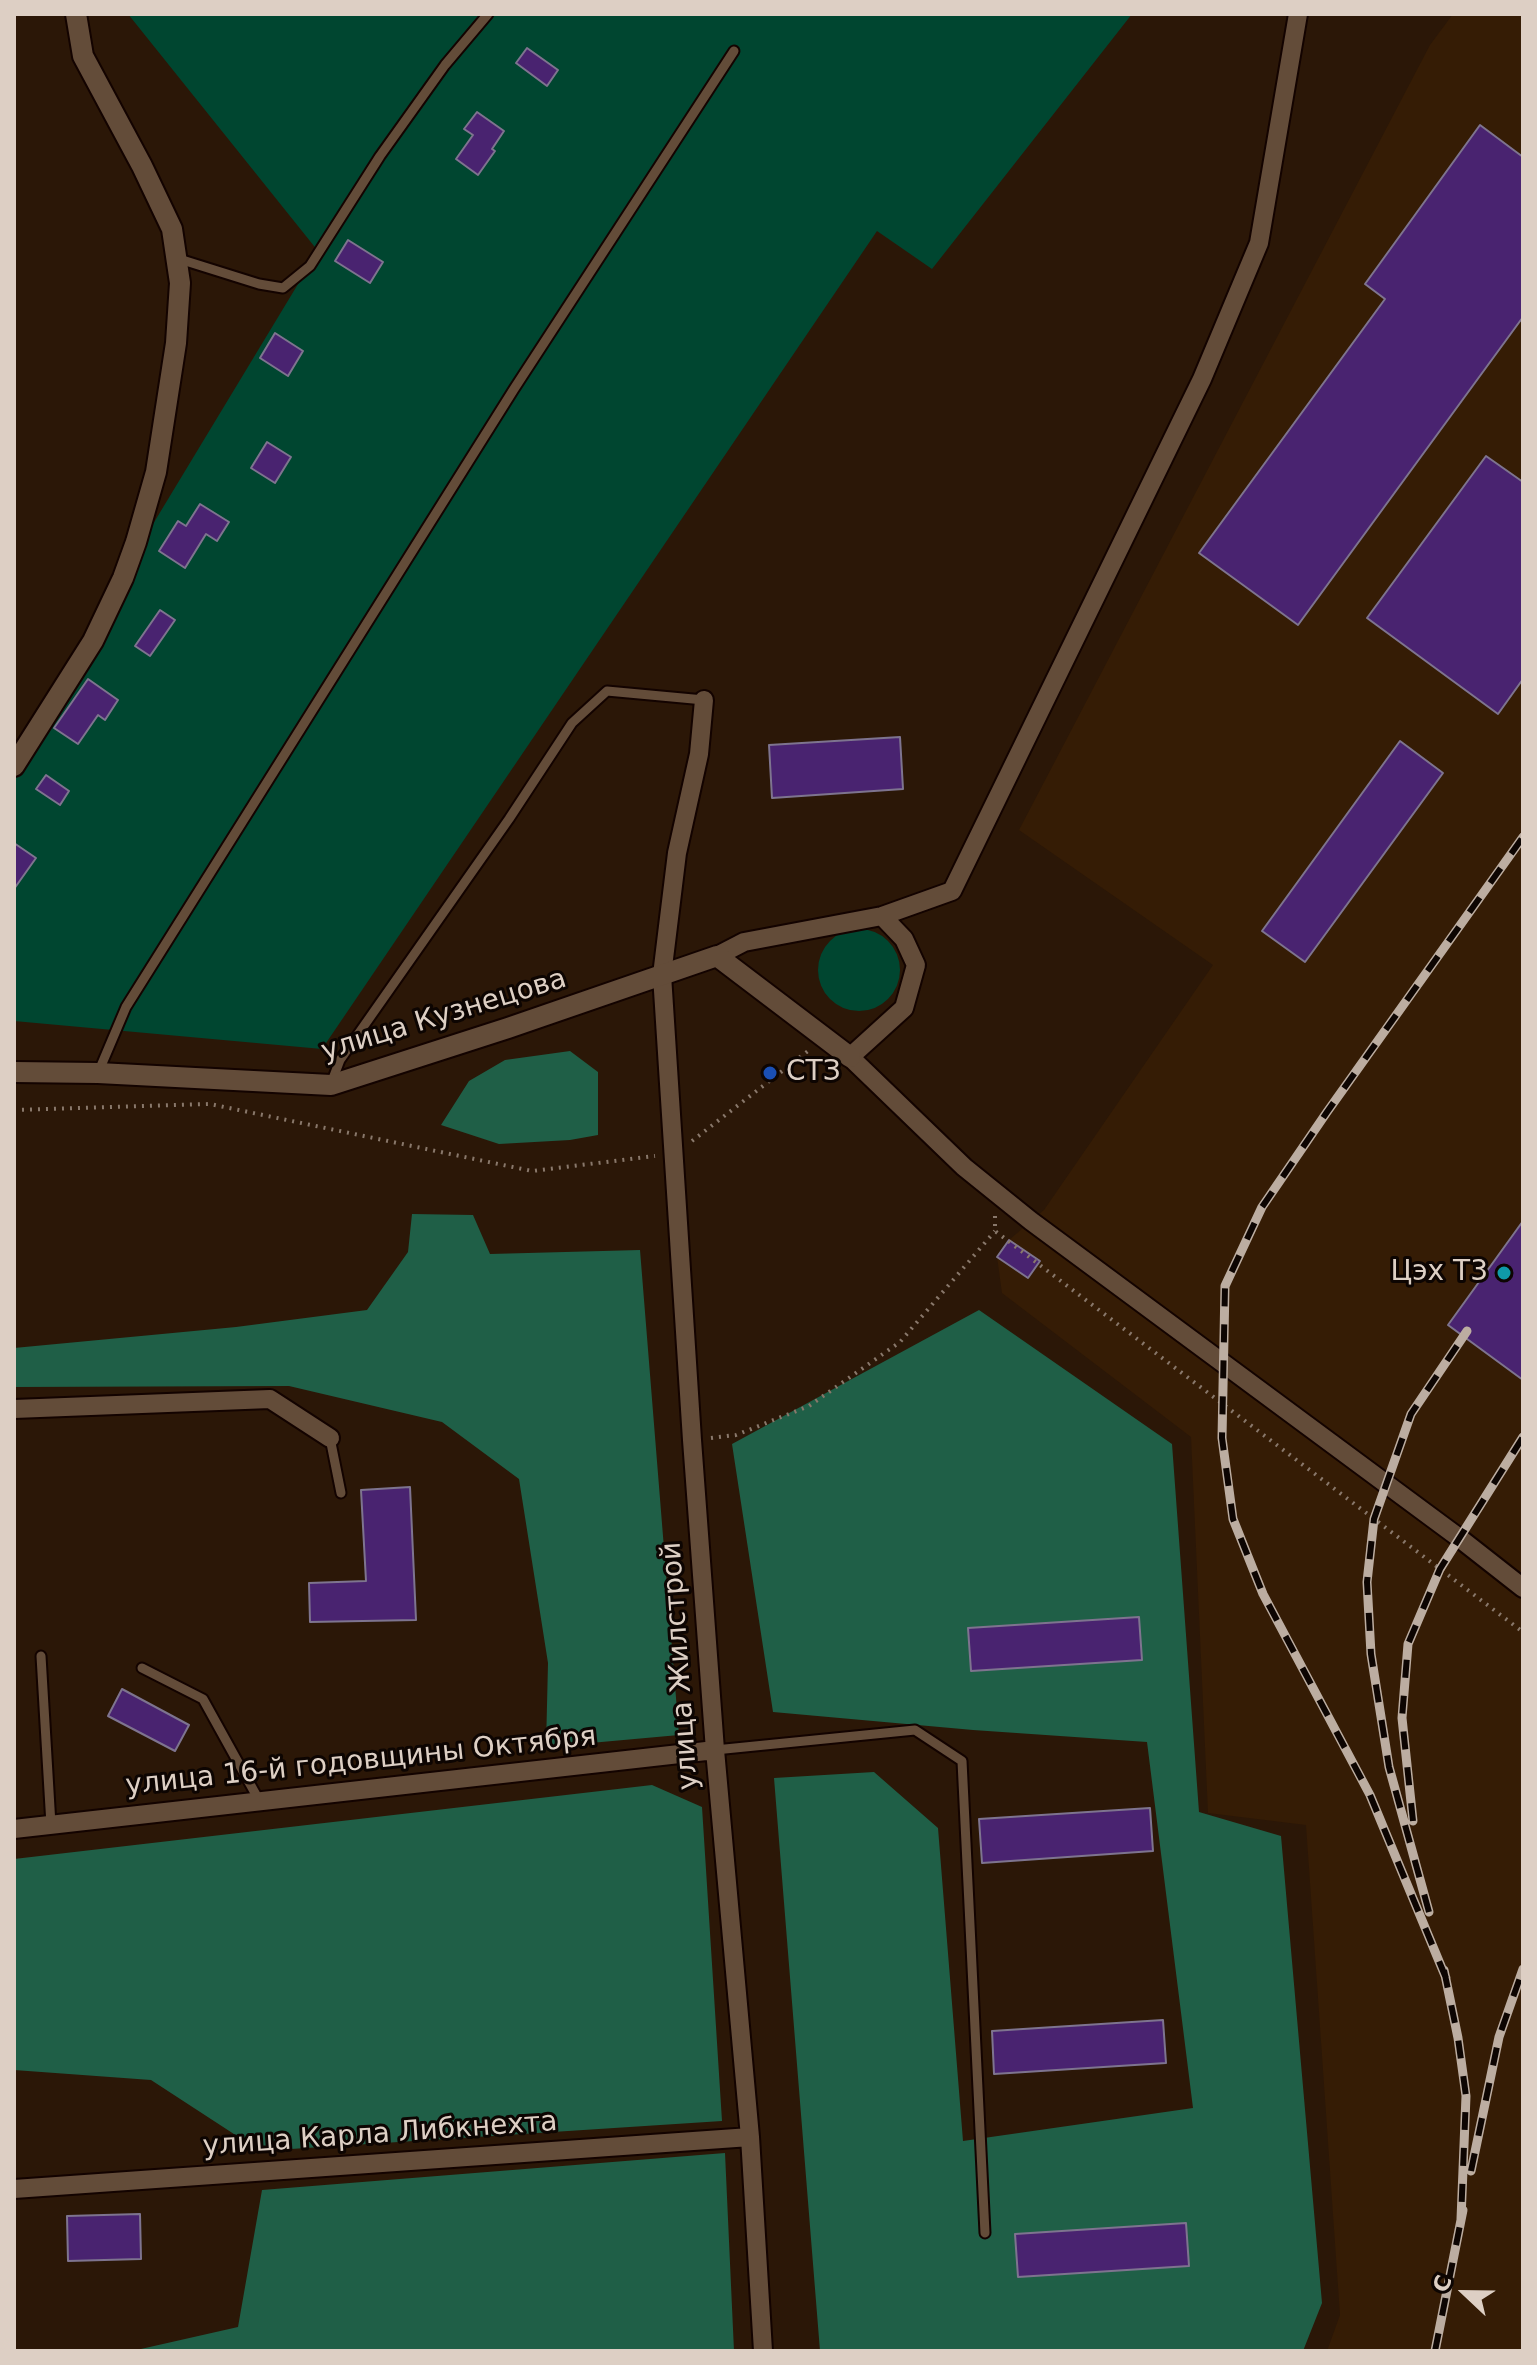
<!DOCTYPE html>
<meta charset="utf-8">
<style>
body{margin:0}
#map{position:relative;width:1537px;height:2365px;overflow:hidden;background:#2b1707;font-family:"DejaVu Sans",sans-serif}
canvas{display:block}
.frame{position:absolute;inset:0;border:16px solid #ddcfc4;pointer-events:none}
.north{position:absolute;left:1425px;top:2253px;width:80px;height:80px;-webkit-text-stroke:6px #0d0502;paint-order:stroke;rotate:292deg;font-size:22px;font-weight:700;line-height:32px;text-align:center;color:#ddcfc4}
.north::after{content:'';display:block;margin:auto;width:28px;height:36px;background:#ddcfc4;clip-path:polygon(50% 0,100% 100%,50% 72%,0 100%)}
</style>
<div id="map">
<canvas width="1537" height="2365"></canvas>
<div class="frame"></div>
<div class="north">С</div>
</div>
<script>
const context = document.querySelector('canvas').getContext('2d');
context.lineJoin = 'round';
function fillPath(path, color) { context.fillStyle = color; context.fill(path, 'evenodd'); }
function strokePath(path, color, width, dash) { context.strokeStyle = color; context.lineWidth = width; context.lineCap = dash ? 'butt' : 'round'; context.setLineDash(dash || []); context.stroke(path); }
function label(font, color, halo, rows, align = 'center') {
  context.font = font + ' "DejaVu Sans",sans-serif'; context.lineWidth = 6; context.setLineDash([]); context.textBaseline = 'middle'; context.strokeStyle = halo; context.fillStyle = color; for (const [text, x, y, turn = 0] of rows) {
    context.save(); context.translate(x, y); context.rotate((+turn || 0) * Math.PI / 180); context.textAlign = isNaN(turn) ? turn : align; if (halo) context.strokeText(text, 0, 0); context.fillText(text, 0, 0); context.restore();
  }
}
const built = new Path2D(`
 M1453,14h70v2337h-196l13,-36 -34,-490 -98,-12 -17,-376 -189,-144 -5,-36 12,-17 35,-30 169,-245 -194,-135 411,-785z`);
const green = new Path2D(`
 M128,14h1004l-200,255 -55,-38 -555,818 -308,-28v-267l304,-503z
 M818 970a41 41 0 1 1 82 0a41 41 0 1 1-82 0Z`);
const forest = new Path2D(`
 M570,1051l28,21v63l-28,5 -71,4 -58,-19 28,-44 36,-21z
 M412,1214l61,1 17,39 150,-4 39,485 -133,12 2,-84 -29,-184 -77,-57 -153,-36 -275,1v-39l222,-21 131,-17 41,-58z
 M979,1310l193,134 27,368 82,24 41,467 -19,48h-483l-46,-573 100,-6 64,56 25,313 230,-33 -46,-366 -174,-12 -200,-18 -41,-268z
 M652,1785l50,22 20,314 -462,30 -109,-71 -137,-10v-211z
 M725,2153l9,198h-602l106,-24 24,-137z`);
const building = new Path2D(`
 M527,48l31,22 -11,16 -31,-23z
 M477,112l27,19 -12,18 3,2 -17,24 -22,-16 17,-24 -9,-6z
 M1480,125l43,32v160l-225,308 -99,-72 186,-254 -20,-15z
 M348,240l35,22 -13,21 -35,-22z
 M275,333l28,18 -15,25 -28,-18z
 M267,442l24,15 -16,26 -24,-15z
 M1486,456l37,26v197l-25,35 -131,-96z
 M200,504l29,18 -12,19 -11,-7 -21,34 -26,-17 19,-30 8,5z
 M160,610l15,10 -25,36 -15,-10z
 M88,679l30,21 -13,20 -7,-5 -20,29 -24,-16z
 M900,737l3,52 -131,9 -3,-53z
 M1400,741l43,32 -138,189 -43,-31z
 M46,775l23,16 -9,14 -24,-16z
 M14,843l22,15 -22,31z
 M1523,1221v159l-75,-55z
 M1009,1240l31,21 -12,17 -31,-21z
 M410,1487l6,133 -106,2 -1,-39 57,-2 -5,-91z
 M1139,1617l3,43 -171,11 -3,-43z
 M122,1689l67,36 -14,26 -67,-35z
 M1150,1808l3,43 -171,12 -3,-44z
 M1163,2020l3,43 -172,11 -2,-43z
 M140,2214l1,45 -73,2 -1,-45z
 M1186,2223l3,43 -171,11 -3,-43z`);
const path = new Path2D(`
 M14,1110l196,-6 322,67 123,-15
 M692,1141l116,-90
 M995,1216v15l528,401
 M711,1438l25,-3 73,-29 91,-64 95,-111`);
const lane = new Path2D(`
 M176,258l83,26 24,4 27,-22 70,-110 65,-91 43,-51
 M98,1073l28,-66 388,-618 220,-338
 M332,1081l8,-21 169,-241 63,-96 35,-32 97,9
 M330,1438l11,55
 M41,1656l10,169
 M142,1668l61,31 57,103
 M715,1750l200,-20 47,31 23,472`);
const street = new Path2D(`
 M704,700l-5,54 -22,99 -15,122 30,465 23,310 35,387 13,214
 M882,916l22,23 12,26 -12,43 -54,49 114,110 67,54 427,316 65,51
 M717,956l27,-14 138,-26 70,-25 250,-512 57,-136 39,-229
 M14,1409l256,-10 60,39
 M14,1829l701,-79
 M14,2189l736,-52`);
const secondary = new Path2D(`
 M14,766l79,-125 30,-63 13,-36 20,-70 20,-129 4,-60 -8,-54 -30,-63 -59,-110 -7,-42
 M14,1072l84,1 233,12 177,-57 209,-72 133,101`);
const rail = new Path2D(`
 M1413,1821l-11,-103 6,-74 32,-75 83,-132
 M1429,1912l-40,-145 -18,-113 -4,-72 7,-63 37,-105 56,-83
 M1444,1970l14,68 8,58 -5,123
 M1446,1978l-76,-183 -107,-201 -30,-75 -11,-81 3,-152 37,-79 65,-95 196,-275
 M1471,2171l28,-134 24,-68
 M1435,2351l28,-141`);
const markers = [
 [770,1073,8,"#1a4fb4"],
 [1504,1273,8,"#0f9aa8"]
];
const streetNames = [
 ["улица Кузнецова",444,1016,-17],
 ["улица Жилстрой",681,1666,-94],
 ["улица 16-й годовщины Октября",361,1762,-6],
 ["улица Карла Либкнехта",380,2135,-4]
];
const poiNames = [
 ["СТЗ",786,1073],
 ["Цэх Т3",1488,1273,"right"]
];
fillPath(built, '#351c05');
fillPath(green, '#004630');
fillPath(forest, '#1f5f47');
fillPath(building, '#492370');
strokePath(building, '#7e748f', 2);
strokePath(lane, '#130300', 13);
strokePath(street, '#130300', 22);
strokePath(secondary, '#130300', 24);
strokePath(path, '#89786b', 4, [2, 6]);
strokePath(lane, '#634c39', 9);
strokePath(street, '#634c39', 18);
strokePath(secondary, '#634c39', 20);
strokePath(rail, '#bcada1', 9);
strokePath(rail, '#0d0502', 6, [18]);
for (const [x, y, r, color] of markers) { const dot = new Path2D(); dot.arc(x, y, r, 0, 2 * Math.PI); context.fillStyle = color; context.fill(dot); strokePath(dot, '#0d0502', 3); }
label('28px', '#ddcfc4', '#0d0502', streetNames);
label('28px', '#ddcfc4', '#0d0502', poiNames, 'left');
</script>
